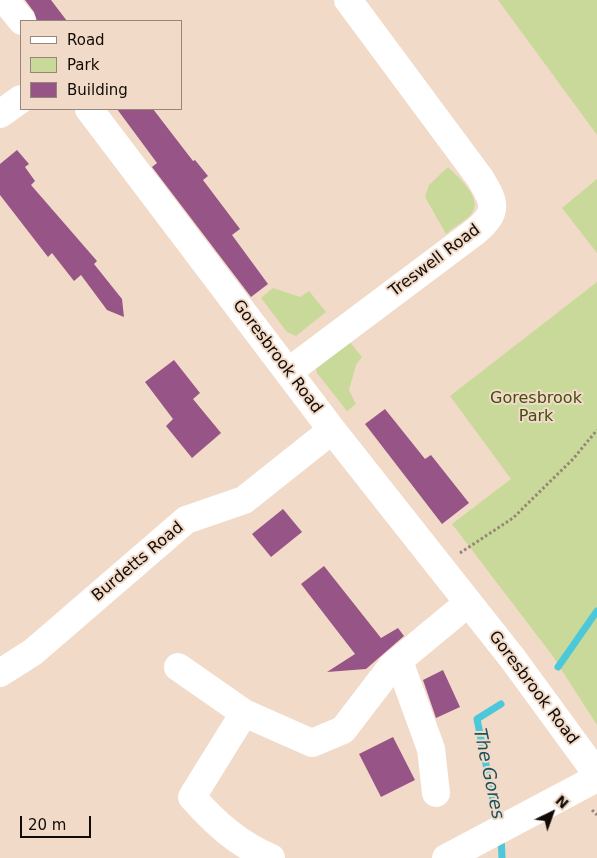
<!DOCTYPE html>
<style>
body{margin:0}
#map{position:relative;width:597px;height:858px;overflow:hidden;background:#f1dac8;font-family:"DejaVu Sans",sans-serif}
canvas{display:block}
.legend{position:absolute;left:20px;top:20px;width:162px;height:90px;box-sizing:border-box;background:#f1dac8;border:1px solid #97877a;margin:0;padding:6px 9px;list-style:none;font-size:15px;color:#110a05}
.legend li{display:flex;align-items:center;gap:10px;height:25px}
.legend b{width:25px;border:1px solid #97877a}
.north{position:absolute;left:527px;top:788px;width:50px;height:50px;-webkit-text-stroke:4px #f1dac8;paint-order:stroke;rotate:42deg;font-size:14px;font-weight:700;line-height:20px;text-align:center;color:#110a05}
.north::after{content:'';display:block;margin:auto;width:18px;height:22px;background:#110a05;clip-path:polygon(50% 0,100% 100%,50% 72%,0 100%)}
.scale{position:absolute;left:20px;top:816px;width:71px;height:22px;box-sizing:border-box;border:2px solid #110a05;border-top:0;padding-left:6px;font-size:15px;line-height:18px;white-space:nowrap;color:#110a05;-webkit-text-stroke:4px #f1dac8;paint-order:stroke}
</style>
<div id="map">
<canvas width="597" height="858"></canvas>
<ul class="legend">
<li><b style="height:6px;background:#fff"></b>Road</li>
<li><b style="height:14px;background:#c9d99a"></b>Park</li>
<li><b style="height:14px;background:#975487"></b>Building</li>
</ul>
<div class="north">N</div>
<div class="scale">20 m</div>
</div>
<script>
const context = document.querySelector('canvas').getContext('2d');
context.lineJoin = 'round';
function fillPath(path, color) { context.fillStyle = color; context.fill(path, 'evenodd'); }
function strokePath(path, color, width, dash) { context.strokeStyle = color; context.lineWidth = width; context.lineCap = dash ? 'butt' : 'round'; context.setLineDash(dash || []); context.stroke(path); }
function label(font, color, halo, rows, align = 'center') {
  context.font = font + ' "DejaVu Sans",sans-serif'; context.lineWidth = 4; context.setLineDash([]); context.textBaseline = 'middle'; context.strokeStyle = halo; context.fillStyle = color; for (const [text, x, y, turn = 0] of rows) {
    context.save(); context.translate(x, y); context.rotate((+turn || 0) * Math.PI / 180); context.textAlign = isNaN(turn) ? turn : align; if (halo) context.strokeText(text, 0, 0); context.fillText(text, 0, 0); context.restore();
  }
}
const green = new Path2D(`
 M498,0h99v135z
 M448,167c10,10 35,31 24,46 -7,9 -18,13 -26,21l-21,-37 4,-12z
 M597,179v74l-35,-45z
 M597,282v443l-45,-70 -100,-131 59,-45 -61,-83z
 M273,288l27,9 9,-6 17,21 -30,24 -9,-4 -26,-34z
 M349,341l13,16 -6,8 -7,25 7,14 -9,7 -30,-38 -1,-4z`);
const stream = new Path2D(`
 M558,667l39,-56
 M498,825l-21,-106 24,-15
 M501,835l1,23`);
const building = new Path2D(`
 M25,0h26l16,21h-30l-3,-9z
 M117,109h36l40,52 2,-1 13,16 -5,4 37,49 -8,6 36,49 -17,13 -99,-130 5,-4z
 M17,150l12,14 -4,3 10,14 -4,4 66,76 -3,3 28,35 2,18 -17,-7 -26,-35 -7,6 -22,-28 -4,4 -48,-62v-31z
 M174,360l26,33 -7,6 28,34 -29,25 -26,-32 7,-7 -28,-37z
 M385,409l40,50 6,-4 38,48 -27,21 -77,-100z
 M283,509l19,23 -31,25 -19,-23z
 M324,566l57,72 17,-10 6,8 -38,33 -39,3 28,-18 -54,-70z
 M443,670l17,37 -24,11 -13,-38z
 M393,737l22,43 -34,17 -22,-43z`);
const path = new Path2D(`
 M460,553l53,-35 60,-59 24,-29
 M592,810l5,5`);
const minor = new Path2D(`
 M5,0l17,21
 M89,109l243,321 181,229 84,115
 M0,114l21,-15
 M288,372l188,-141c23,-20 19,-28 4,-53l-132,-178
 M399,661l32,88 5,44
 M178,667l66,46 68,30 31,-13 49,-64 76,-63
 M0,673l33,-21 153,-132 58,-20 88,-70
 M244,713l-52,84c23,26 46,47 79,61
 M446,858l151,-80`);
const streetNames = [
 ["Treswell Road",435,261,-37],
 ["Goresbrook Road",277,357,53],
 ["Burdetts Road",138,562,-40],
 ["Goresbrook Road",533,688,53]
];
const parkNames = [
 ["Goresbrook",536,399],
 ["Park",536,417]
];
const waterNames = [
 ["The Gores",488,774,78]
];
fillPath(green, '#c9d99a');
strokePath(stream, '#4cc8da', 7);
fillPath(building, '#975487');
strokePath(path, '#968578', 3, [2.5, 2.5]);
strokePath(minor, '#fff', 28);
label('16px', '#110a05', '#f1dac8', streetNames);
label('16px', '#424e11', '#f1dac8', parkNames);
label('italic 18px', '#1e525a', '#f1dac8', waterNames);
</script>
